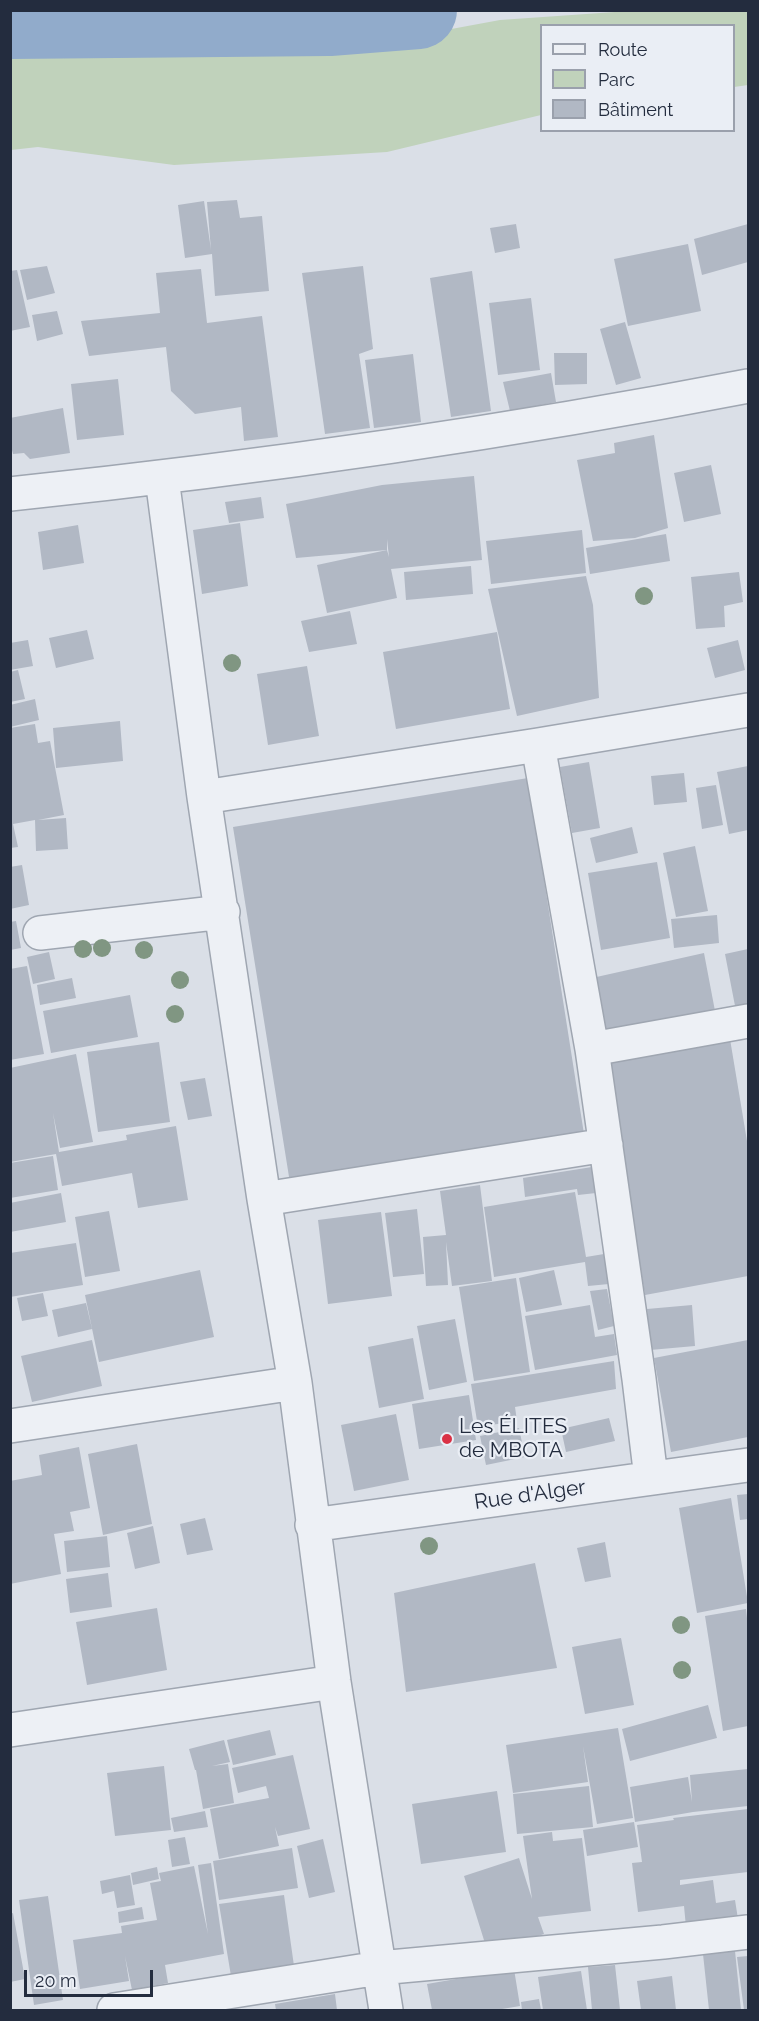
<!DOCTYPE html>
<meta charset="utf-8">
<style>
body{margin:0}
#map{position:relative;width:759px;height:2021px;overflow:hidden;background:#dadfe7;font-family:Raleway,sans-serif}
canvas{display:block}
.frame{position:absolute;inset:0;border:12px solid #232c3e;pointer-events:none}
.legend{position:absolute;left:540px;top:24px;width:195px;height:108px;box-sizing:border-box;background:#eaeef5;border:2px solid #9aa0ac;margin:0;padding:8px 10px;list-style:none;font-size:18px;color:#232c3e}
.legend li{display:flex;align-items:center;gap:12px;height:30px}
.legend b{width:30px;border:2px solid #9aa0ac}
.scale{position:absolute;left:24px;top:1970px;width:129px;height:27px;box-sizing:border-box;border:3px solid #232c3e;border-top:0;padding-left:8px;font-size:18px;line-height:21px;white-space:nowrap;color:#232c3e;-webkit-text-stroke:4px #eaeef5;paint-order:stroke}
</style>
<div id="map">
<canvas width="759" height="2021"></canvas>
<div class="frame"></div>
<ul class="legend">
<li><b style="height:8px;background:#edf0f5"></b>Route</li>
<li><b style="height:16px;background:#c0d2bb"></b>Parc</li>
<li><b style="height:16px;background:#b1b8c4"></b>Bâtiment</li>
</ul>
<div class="scale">20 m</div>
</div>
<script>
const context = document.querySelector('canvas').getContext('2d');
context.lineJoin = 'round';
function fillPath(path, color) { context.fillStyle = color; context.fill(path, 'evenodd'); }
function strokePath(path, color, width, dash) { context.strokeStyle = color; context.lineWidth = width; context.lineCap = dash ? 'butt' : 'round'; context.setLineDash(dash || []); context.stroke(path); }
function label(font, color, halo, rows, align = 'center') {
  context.font = font + ' Raleway,sans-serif'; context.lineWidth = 4.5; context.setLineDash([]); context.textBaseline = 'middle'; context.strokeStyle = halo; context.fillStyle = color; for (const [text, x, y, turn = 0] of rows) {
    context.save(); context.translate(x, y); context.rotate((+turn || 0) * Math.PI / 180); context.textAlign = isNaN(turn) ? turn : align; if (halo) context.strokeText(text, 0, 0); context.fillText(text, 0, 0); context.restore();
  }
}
const green = new Path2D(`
 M629,11h119v74l-14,2v-61h-192l-1,89 -154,37 -213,13 -136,-18 -27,3v-106l92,-8 94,11 69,-11 88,11 146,-27z`);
const river = new Path2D(`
 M10,20l319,-3 89,-7`);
const building = new Path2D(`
 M237,200l3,18 22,-2 7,75 -54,5 -3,-42 -27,4 -7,-53 26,-4 7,49 -4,-48z
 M516,224l4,24 -25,5 -5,-25z
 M748,224v38l-46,13 -8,-36z
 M688,244l13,67 -73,15 -14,-67z
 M47,266l8,27 -28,7 -7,-30z
 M363,266l10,83 -14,5 11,74 -45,6 -23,-161z
 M201,269l6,54 55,-7 16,121 -34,4 -3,-34 -46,7 -24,-23 -5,-44 -77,9 -8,-35 79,-8 -4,-40z
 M17,270l13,57 -20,4v-60z
 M472,271l19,140 -40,6 -21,-139z
 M531,298l9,72 -42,5 -9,-72z
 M57,311l6,23 -26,7 -5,-26z
 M625,322l16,56 -25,7 -16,-56z
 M554,353h33v31l-32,1z
 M413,354l8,68 -47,6 -9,-68z
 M551,373l5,29 -46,9 -7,-29z
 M118,379l6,56 -47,5 -6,-56z
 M63,408l7,45 -40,6 -6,-6 -11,1 -3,-12v-24z
 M654,435l14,93 -33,10 -42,3 -16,-81 38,-7 -1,-10z
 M711,465l10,49 -37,8 -10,-49z
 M474,476l8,84 -91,9 6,29 -70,15 -10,-48 70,-15 2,7 -2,-18v11l-91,8 -10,-54 96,-19z
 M261,497l3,21 -35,5 -4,-21z
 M240,523l8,63 -46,8 -9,-64z
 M78,525l6,38 -41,7 -5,-38z
 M582,530l4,43 -95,11 -5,-43z
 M666,534l4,27 -80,13 -4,-26z
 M471,566l2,28 -67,6 -2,-28z
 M739,572l4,30 -19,4 1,21 -29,2 -5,-52z
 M586,576l7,29 6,93 -82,18 -29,-127z
 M350,611l7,33 -48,8 -8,-31z
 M87,630l7,29 -38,9 -7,-30z
 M497,632l13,77 -114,20 -13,-77z
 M28,640l5,26 -23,4v-27z
 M738,640l7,30 -30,8 -8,-30z
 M307,666l12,70 -51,9 -11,-71z
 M18,670l7,29 -15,3v-30z
 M35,699l4,21 -29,7v-22z
 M120,721l3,40 -67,7 -3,-40z
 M35,724l3,19 12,-2 14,74 -26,5 28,-2 2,31 -32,2 -1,-31 -22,4 5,23 -8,1v-120z
 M589,762l11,66 -28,5 -12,-66z
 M748,766v64l-19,4 -12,-62z
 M684,773l3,29 -33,3 -3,-29z
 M528,778l56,356 -294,49 -57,-356z
 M716,785l7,40 -21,4 -6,-41z
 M632,827l6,26 -42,10 -6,-25z
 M695,846l13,65 -32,6 -13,-64z
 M657,862l13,76 -69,12 -13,-77z
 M22,865l7,40 -19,4v-42z
 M717,915l2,28 -45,5 -3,-29z
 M16,921l5,27 -11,2v-28z
 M748,949v59l-12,3 -11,-57z
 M49,952l6,27 -22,5 -6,-27z
 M704,953l11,58 -111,25 -12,-58z
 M27,966l17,88 -34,6v-91z
 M72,978l4,20 -36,7 -3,-20z
 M130,995l8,42 -87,16 -8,-42z
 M729,1033l19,114v129l-103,19 -41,-240z
 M159,1042l11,80 -72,10 -11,-80z
 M76,1054l17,88 -33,6 -7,-35 6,39 68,-12 -1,-5 50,-9 12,74 -50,8 -6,-35 -70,13 -6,-32 -46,8v-94z
 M205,1078l7,38 -24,4 -8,-38z
 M53,1156l5,34 -48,8v-35z
 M592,1167l4,26 -18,2 -1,-6 -52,8 -2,-19z
 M480,1185l12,96 -40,5 -6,-44 2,43 -22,1 -3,-49 23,-2 -6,-44z
 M575,1192l11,65 18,-3 5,30 -21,2 -3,-24 -91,15 -10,-70z
 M61,1193l5,29 -56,10v-29z
 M417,1209l7,65 -31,3 -8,-64z
 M109,1211l11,60 -35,6 -10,-60z
 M381,1212l11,84 -64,8 -10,-84z
 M76,1243l7,42 -73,12v-44z
 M200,1270l14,67 -115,25 -14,-67z
 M554,1270l8,35 -36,7 -7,-34z
 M516,1278l14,94 -56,9 -15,-94z
 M607,1289l7,37 -16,4 -8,-39z
 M43,1293l5,23 -26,5 -5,-23z
 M86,1303l6,26 -34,8 -6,-27z
 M590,1305l5,32 19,-3 3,21 -82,15 -10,-54z
 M692,1305l3,41 -45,4 -3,-41z
 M455,1319l12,63 -38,8 -12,-64z
 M413,1338l11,61 -45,9 -11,-61z
 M92,1340l10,46 -70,16 -11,-46z
 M748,1340v97l-77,15 -17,-94z
 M614,1361l2,28 -101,18 2,14 -39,6 -7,-43z
 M469,1395l7,45 -57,9 -7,-45z
 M396,1414l13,66 -55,11 -13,-66z
 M609,1418l6,23 -49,11 -5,-23z
 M519,1428l6,29 -39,8 -6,-29z
 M137,1444l15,80 -49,11 -15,-81z
 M79,1447l11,61 -20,4 4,19 -20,3 7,40 -51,10v-103l32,-6 -3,-20z
 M748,1494v25l-8,1 -3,-25z
 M731,1498l17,105 -51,10 -18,-105z
 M205,1518l8,32 -26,5 -7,-31z
 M153,1526l7,37 -25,6 -8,-36z
 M107,1536l3,31 -43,5 -3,-31z
 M605,1542l6,35 -26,5 -8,-34z
 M535,1563l22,105 -151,24 -12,-99z
 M108,1573l4,34 -42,6 -4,-34z
 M157,1608l10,62 -80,15 -11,-63z
 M746,1609l2,18v99l-25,5 -18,-115z
 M621,1638l13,67 -49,9 -13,-67z
 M708,1705l9,33 -87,23 -8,-32z
 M618,1728l15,90 -36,6 -14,-78 5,36 -75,11 -7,-48z
 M270,1730l6,25 -43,10 -6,-25z
 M224,1740l6,22 -18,4 16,-2 6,39 -31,6 -7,-39h-1l-6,-21z
 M293,1755l17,74 -32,7 -3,-9 4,19 -60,13 -9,-50 59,-11 -3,-12 -28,7 -6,-25z
 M164,1766l7,64 -56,6 -8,-63z
 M748,1769v37l-55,6 -58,10 -5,-35 58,-10 4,25 -2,-27z
 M589,1786l4,41 -76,7 -4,-40z
 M497,1791l9,61 -85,12 -9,-60z
 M748,1809v63l-68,8v5l33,-5 3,23 19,-3 3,19 -52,8 -2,-21 -46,6 -6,-49 10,-1 -5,-37 37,-5 -1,-2z
 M205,1811l3,16 -34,5 -3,-14z
 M634,1822l4,25 -51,9 -4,-26z
 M552,1832l1,9 29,-3 9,73 -53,6 6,17 -56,19 -24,-77 55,-18 13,41 -9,-63z
 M185,1837l5,27 -18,3 -4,-27z
 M323,1839l12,53 -26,6 -12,-52z
 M292,1848l6,40 -79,12 -6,-39z
 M211,1863l13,91 -59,11 3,18 -36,7 -7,-34 4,25 -49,8 -7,-49 49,-7 -1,-7 36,-6 -7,-37 11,-2 -2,-8 35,-7 14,68 -10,-69z
 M157,1867l2,12 -26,6 -2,-12z
 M130,1875l5,30 -18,3 -3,-17 -12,3 -2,-13z
 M284,1895l10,71 -63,10 -12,-72z
 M48,1896l15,104 -29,5 -15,-105z
 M142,1907l2,12 -25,4 -1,-11z
 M13,1913l12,66 -15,3v-68z
 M735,1951l6,59h-32l-6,-56z
 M748,1956v54h-4l-7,-53z
 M615,1965l5,45h-28l-4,-43z
 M514,1969l6,37 -24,4h-64l-5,-26z
 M581,1971l6,39h-44l-5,-33z
 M672,1976l4,34h-35l-4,-29z
 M335,1994l2,16h-61l-1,-6z
 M539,1999l2,11h-19l-1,-8z`);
const minor = new Path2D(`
 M162,478l42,319 60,402 31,184 39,299 52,328
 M10,494c248,-26 494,-61 738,-108
 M538,745l54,304 47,330 12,99
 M204,797l334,-52 210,-35
 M40,933l183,-21
 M592,1049l156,-28
 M264,1199l342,-54
 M10,1426l285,-43
 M312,1525l436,-60
 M10,1730l324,-48
 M114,2010l265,-42 284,-26 85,-10`);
const trees = [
 [644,596],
 [232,663],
 [102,948],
 [83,949],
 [144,950],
 [180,980],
 [175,1014],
 [429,1546],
 [681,1625],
 [682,1670]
];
const markers = [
 [447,1439,6,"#da3145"]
];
const poiNames = [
 ["Les ÉLITES",459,1427],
 ["de MBOTA",459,1451]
];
const streetNames = [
 ["Rue d'Alger",530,1495,-8]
];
fillPath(green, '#c0d2bb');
strokePath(river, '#91abcb', 78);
fillPath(building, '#b1b8c4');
strokePath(minor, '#9fa6b1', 36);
strokePath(minor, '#edf0f5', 33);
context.fillStyle = '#809682';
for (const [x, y] of trees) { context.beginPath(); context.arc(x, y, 9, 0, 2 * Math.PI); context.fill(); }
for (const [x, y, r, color] of markers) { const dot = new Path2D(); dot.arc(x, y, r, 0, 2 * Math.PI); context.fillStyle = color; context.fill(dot); strokePath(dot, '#eaeef5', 2); }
label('21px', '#232c3e', '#eaeef5', poiNames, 'left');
label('21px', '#232c3e', '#eaeef5', streetNames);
</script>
